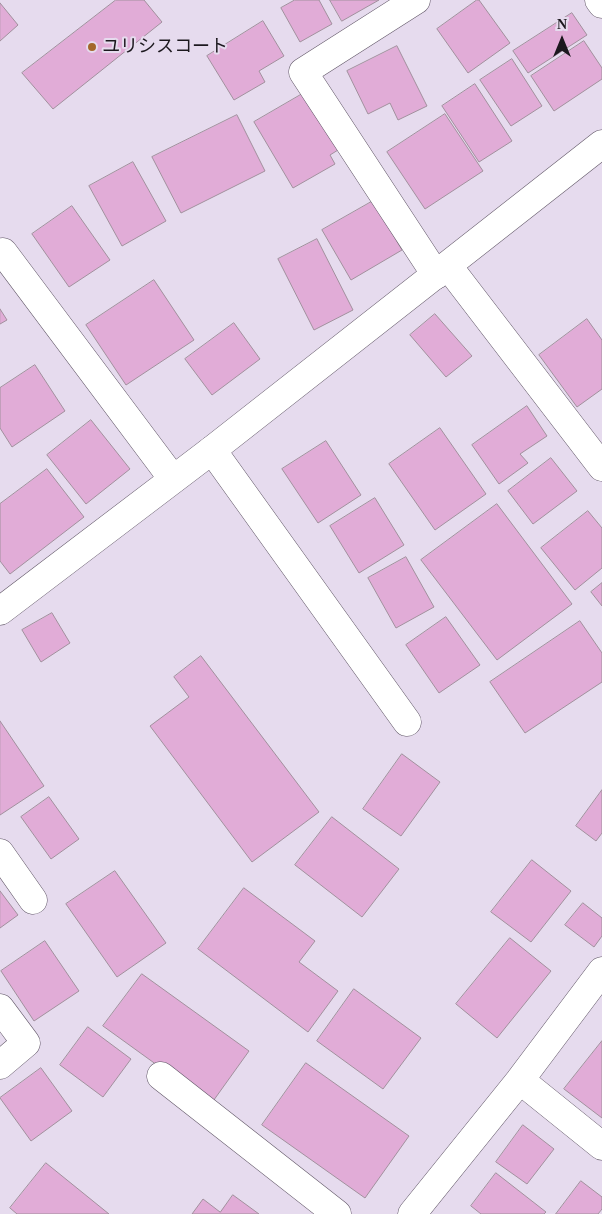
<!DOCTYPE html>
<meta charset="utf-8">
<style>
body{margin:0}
#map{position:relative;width:602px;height:1214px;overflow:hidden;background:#e6dbee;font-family:"Times New Roman",serif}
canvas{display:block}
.north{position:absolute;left:537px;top:15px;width:50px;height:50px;-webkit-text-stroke:4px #e6dbee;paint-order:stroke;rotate:0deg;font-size:14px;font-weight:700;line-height:20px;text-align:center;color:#1c181e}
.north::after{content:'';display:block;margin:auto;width:18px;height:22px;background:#1c181e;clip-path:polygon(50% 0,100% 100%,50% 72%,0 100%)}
</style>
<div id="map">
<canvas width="602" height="1214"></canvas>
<div class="north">N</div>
</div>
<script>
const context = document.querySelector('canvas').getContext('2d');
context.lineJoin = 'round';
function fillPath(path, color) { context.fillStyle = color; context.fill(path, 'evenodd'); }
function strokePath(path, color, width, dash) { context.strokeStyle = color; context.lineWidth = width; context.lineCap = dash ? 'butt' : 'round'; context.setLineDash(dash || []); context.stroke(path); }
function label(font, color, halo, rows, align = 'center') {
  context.font = font + ' "Times New Roman","Noto Sans JP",serif'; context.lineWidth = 4; context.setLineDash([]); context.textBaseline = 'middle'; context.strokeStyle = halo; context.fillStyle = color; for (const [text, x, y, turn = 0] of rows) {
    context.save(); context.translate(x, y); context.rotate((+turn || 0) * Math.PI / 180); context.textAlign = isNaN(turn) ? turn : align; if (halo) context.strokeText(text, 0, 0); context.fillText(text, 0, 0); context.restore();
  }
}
const building = new Path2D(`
 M116,0h28l18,22 -109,87 -31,-36z
 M295,0h24l13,24 -32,18 -19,-34z
 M330,0h49l-37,21z
 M477,0h2l31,43 -42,30 -31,-44z
 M0,3l18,22 -18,16z
 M572,13l15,22 -59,38 -15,-22z
 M263,21l21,35 -25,15 6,11 -31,18 -27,-44z
 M584,41l18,27v11l-48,32 -23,-35z
 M397,46l30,60 -29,14 -8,-17 -22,11 -21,-43z
 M512,59l30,47 -31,20 -31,-46z
 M475,84l37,57 -33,21 -37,-56z
 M304,93l34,57 -8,5 5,9 -42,24 -39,-66z
 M445,114l38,57 -58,38 -38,-57z
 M237,115l28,56 -84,42 -29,-56z
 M133,162l33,59 -44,25 -33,-60z
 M373,201l29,49 -51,30 -29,-50z
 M72,206l38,54 -41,27 -37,-53z
 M317,239l36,71 -39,20 -36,-71z
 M154,280l40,60 -68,45 -40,-60z
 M0,309l7,11 -7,4z
 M435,314l37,42 -26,21 -36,-42z
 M587,319l15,21v49l-25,18 -38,-52z
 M234,323l26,36 -48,36 -27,-36z
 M35,365l30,46 -53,36 -12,-19v-40z
 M527,406l20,30 -27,18 8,9 -29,21 -27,-39z
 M91,420l39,49 -44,35 -39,-49z
 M440,428l46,66 -51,36 -46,-66z
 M326,441l35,54 -43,28 -36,-54z
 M551,458l26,33 -44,33 -25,-33z
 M47,469l37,48 -74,57 -10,-13v-57z
 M375,498l29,47 -45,28 -29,-47z
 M497,504l75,100 -75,56 -76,-100z
 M588,511l14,17v40l-27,22 -34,-42z
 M406,557l28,50 -38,21 -28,-50z
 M602,583v23l-11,-14z
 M52,613l18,30 -29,19 -19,-32z
 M446,617l34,48 -41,28 -33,-48z
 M580,621l22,32v29l-77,51 -35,-51z
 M201,656l118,156 -67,50 -102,-136 39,-29 -15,-20z
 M0,721l44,65 -44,29z
 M402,754l38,28 -39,54 -38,-27z
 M602,790v43l-6,8 -20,-15z
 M49,797l30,42 -28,20 -30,-42z
 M332,817l67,52 -37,48 -67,-52z
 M532,860l39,31 -40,51 -40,-30z
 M115,871l51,72 -49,34 -51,-73z
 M244,888l71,53 -16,21 39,29 -30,41 -110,-83z
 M0,891l18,24 -18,13z
 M583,903l19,15v18l-8,11 -29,-22z
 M510,938l41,33 -54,67 -41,-34z
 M45,941l34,50 -45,30 -33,-50z
 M142,974l107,77 -38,53 -108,-78z
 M354,989l67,49 -38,51 -66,-48z
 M88,1027l43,32 -28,38 -43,-32z
 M602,1041v77l-38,-29z
 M306,1063l103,73 -44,62 -103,-73z
 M41,1068l31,43 -41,30 -31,-43z
 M523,1125l31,24 -27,35 -31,-22z
 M46,1163l63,51h-92l-7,-6z
 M496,1173l50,39 -2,2h-63l-10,-8z
 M581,1181l21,16v12l-4,5h-42z
 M233,1195l26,19h-67l11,-15 17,13z`);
const street = new Path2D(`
 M416,0l-113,72 133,203
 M599,0l3,4
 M3,252l170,227
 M448,266l154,201
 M212,450l195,272
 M0,853l33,47
 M0,1008l26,35 -26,22
 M161,1076l176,138
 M520,1080l82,66
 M412,1214l108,-134 82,-109`);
const secondary = new Path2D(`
 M0,611l212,-161 390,-306`);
const markers = [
 [92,47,5,"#a3672a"]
];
const poiNames = [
 ["ユリシスコート",102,47]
];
fillPath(building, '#e1acd7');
strokePath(building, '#a1909d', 1);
strokePath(street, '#605666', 29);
strokePath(secondary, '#605666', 29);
strokePath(street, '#fff', 28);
strokePath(secondary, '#fff', 28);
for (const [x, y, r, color] of markers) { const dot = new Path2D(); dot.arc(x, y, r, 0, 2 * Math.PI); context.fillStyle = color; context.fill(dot); strokePath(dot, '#e6dbee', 2); }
label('18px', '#1c181e', '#e6dbee', poiNames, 'left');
</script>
